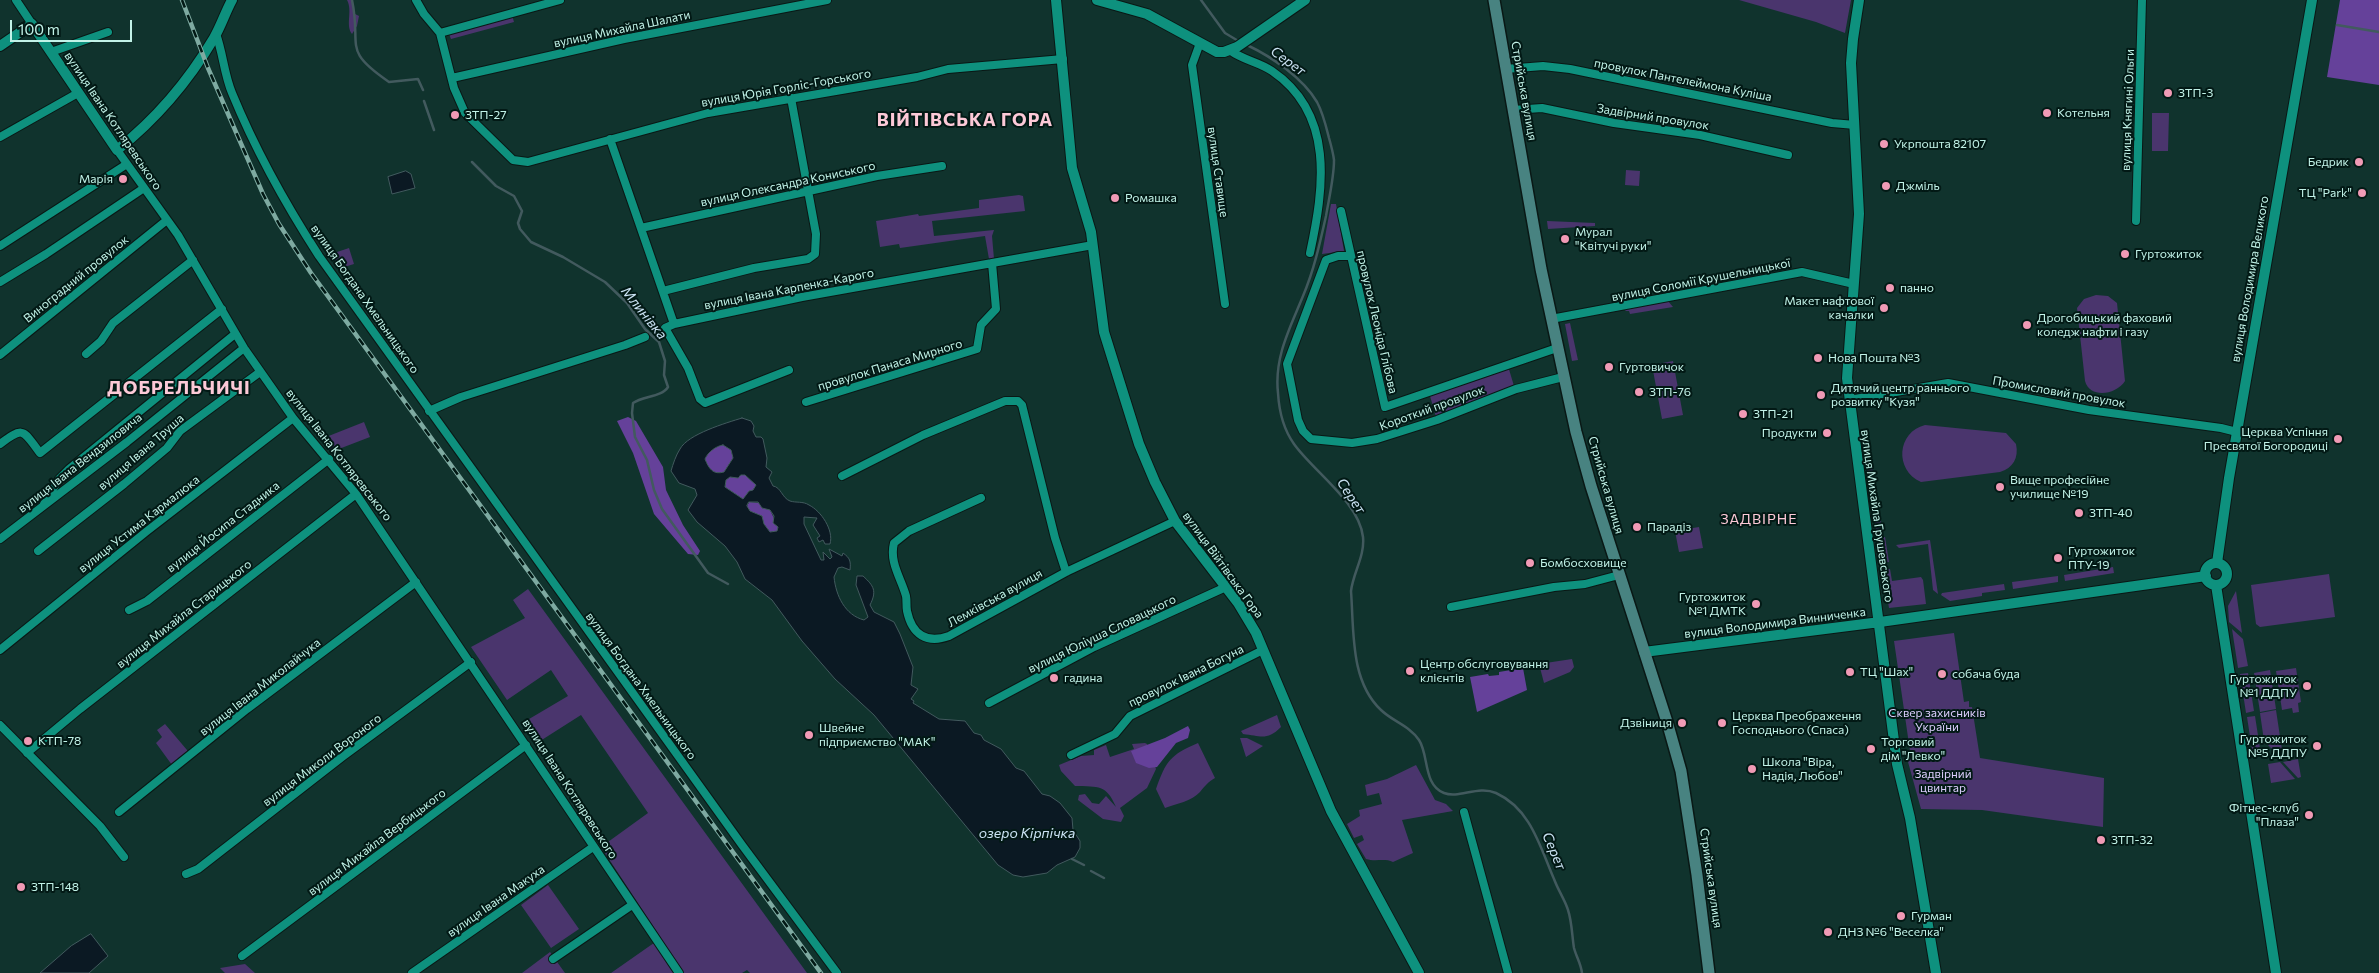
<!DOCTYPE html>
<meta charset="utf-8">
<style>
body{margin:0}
#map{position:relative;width:2379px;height:973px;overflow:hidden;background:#10332d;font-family:Commissioner,sans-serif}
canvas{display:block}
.scale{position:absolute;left:10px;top:20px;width:122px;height:22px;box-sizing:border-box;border:2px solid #c2f3e8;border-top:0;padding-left:6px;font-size:15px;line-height:18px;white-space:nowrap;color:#c2f3e8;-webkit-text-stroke:4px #021915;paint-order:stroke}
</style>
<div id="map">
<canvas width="2379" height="973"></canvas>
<div class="scale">100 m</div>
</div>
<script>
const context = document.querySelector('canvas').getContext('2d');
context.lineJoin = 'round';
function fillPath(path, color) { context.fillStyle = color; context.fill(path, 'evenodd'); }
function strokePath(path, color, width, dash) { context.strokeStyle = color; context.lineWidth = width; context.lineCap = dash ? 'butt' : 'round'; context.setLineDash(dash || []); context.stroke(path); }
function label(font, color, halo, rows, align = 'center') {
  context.font = font + ' Commissioner,sans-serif'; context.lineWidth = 4; context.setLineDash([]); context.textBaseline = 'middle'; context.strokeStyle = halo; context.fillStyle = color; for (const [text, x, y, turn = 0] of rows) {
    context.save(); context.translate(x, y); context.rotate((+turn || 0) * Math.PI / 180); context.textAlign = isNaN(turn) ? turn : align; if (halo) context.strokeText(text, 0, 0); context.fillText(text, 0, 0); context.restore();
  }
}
const green = new Path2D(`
 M347,0h5l3,14 4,2 -2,10 -5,8c-7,-9 1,-23 -5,-34z
 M1739,0h112l-6,33 -29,-11z
 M512,15l2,7 -63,17 -2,-5z
 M2152,113h17l-1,38h-16z
 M1626,170l14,1 -1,15 -14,-1z
 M1019,195l4,1 2,15 -93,10 2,15 60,-6 -2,6 2,23h-5l-4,-23 -85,12 -1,-4 -19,3 -4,-26 42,-7 1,2 60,-8v-8z
 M1331,204h5l8,47 -22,3z
 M1547,221l48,2v3l-47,3z
 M349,248l5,16 -13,4 -10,-14z
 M2096,295l12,1 9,7 8,78c-9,14 -35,18 -40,0l-8,-73 7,-9z
 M1668,301l5,6 -43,7 -1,-3h-4l2,-3z
 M1570,323l8,37 -6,1 -7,-37z
 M1673,361l10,54 -21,4 -10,-54z
 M1508,366l6,20 -78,31 -6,-21z
 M364,422l6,15 -39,15 -10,-13z
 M1925,425l81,8 10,11c3,14 -3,24 -16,28l-79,10c-27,-12 -24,-50 4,-57z
 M1871,461l11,67 -6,1 -10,-67z
 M1699,527l4,21 -24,4 -4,-21z
 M1885,537l4,25 -7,1 -4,-25z
 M1930,540l8,54 -5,-4 -5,-46 -29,4 -3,-3z
 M2113,567l1,6 -49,8 -1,-6z
 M1890,569l2,12 29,-4 2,3 3,24 -37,4 -6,-38z
 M2329,574l6,43 -75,10 -4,-3 -5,-39z
 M2058,576v6l-45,7 -1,-7z
 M2004,584l1,6 -23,3v3l-32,5 -9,-6 1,-2z
 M528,589l279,384h-57l-3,-3 -5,3h-131l50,-35 -60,-91 47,-34 -67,-98 -44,28 -13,-21 44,-26 -17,-26 -44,30 -36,-53 54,-29 -12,-18z
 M2236,591l6,42 -13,-11 -1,-16z
 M2232,629l11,10 5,27 -10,2z
 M1954,633l10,69 5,-1v6h3l8,51 124,20 -1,49 -121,-17 -61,-1 -16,-58h5l-16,-110z
 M1572,659l2,8 -4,5 -26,11 -5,-19z
 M2296,668l5,34 -3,1 1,9 -6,1 -1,-5 -10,2 -6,-39z
 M2270,670l6,39 -16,3 -6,-39z
 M2248,673l6,38 -8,2 -6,-39z
 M2276,710l6,40 -8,1 -10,-10 -4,-28z
 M1277,715l4,12c-14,14 -20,9 -38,7l-2,-3z
 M2255,716l6,39 -8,1 -6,-39z
 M165,724l22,26v3l-15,12 -16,-22 6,-6 -5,-7z
 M1240,738h7l16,8 -17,11z
 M1145,743l2,1 9,25 -9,19 -27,20 4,8 -3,6 -18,-3 -25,-19 1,-5 6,-1 7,9 7,1 7,-8 10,11c-10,-23 -17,-20 -41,-21l-14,-15 -2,-6 22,-9 13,-1v-5l12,-5 4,12 24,-8 -2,-5z
 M1198,743l17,35c-7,4 -10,8 -15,14 -8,9 -24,12 -35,16l-9,-19c10,-28 14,-34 42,-46z
 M2298,759l3,18 -3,1 -15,-16z
 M2280,762l15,17 -24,4 -3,-19z
 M1416,765l19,35 11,4 7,7 -51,9 11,33 -20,9c-8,-4 -18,0 -27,-3l-9,-15 7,-4 -2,-5 -8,3 -7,-14 13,-8 -1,-6 23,-6 -3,-11 -12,3 -2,-11 22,-6z
 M548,885l31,44 -28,19 -30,-43z
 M550,952l15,21h-43z
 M245,964l10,9h-30l-5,-5z`);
const forest = new Path2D(`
 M2340,0h39v85l-52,-8z
 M628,417l8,4 27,46 3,23 17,35 17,26 -2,4 -10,-1 -34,-40 -21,-61 -16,-32z
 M723,445l8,5 2,8 -9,14c-11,3 -15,-3 -19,-13 3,-7 11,-13 18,-14z
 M741,475h4l11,10 -3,5 -10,9 -18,-12 1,-7 4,-3 8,1z
 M749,502l10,1 3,5 8,2 8,17 -1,4 -7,1 -6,-8 -2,-8 -12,-5 -3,-5z
 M1523,668l4,22 -50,22 -7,-35 18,-3 1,2 10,-1v-3z
 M1188,726l2,4 -2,8 -12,5 -19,24 -8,1 -13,-5 -5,-12 34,-13z`);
const water = new Path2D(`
 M406,171l5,3 4,14 -23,6 -4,-17z
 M742,418l9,3 3,5 -1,5 3,6h5l2,2 4,19 -1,9 6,5 -3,6 4,8c8,1 9,12 17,15 6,2 13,0 19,4 12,6 25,25 21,39h-5l-2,-4 -4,2 -2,-4 3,-2 -7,-11 4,-7 -13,-1v7l17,36h3l-1,-8 7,7 2,-2 -3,-8 13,7 1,-3c7,5 8,8 7,17l-8,-3 -4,1 -4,9c2,19 11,38 30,43l4,-3 -12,-32 1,-9h6c11,10 14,15 7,29l4,7 20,10 6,12 13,33 -2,18 7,4 -7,10 3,2 -1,2 26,16 26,2 9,12 7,2 3,5 17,9 15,19 8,3 18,23 8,2 10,7 12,15 1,12 7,11v7l-5,9 -18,8 -10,8 -24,4 -10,-2 -15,-10 -124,-150 -39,-36 -33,-38 -30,-41 -27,-21 -8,-17 -12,-16 -28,-24 -9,-12 9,-15 -2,-6 -16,-6 -8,-12c2,-7 5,-16 9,-22 8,-15 46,-26 62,-31zM723,445l8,5 2,8 -9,14c-11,3 -15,-3 -19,-13 3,-7 11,-13 18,-14zM741,475h4l11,10 -3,5 -4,1 -6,8 -18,-12 1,-7 4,-3 8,1zM749,502h9l4,6 8,2 4,6 -1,7 5,4 -1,4 -7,1 -6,-8 -2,-8 -12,-5 -3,-5z
 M91,934l17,22 -19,17h-49l31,-27z`);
const stream = new Path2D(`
 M352,0c10,48 -11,49 37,82l29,-3 5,11
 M1201,0l24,33 15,9
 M2337,25l42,7
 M1247,45c25,12 56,33 70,57 6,11 9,24 12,36 2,7 4,14 5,22 0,18 -5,38 -8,56 -6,27 -12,54 -23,80 -13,32 -29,61 -25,97 1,17 6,37 16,51 19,27 65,58 69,93 2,19 -10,36 -12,54 3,40 -1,90 30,119 11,11 29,16 38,30 10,15 4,45 25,53 15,6 34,-8 52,0 35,16 44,54 58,86 4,11 11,21 14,31 4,12 4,26 6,38 2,8 7,16 8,25
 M424,101l10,29
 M472,162l24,24 18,10 8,15 -4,12 2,6 11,13 32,15 42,25 22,21 18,26 14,13 6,19 -1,14 4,12c-6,10 -25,9 -35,16l-1,10 3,24 12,23 7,30 8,19 46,64 20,11
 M1072,859l12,6
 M1091,871l13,7`);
const minor = new Path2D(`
 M16,0l16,24
 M416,0l8,14 16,19 14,55 11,25 48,47 15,2 180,-49 209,-36 31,-8 115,-10
 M440,33l120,-33
 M216,34c7,19 8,40 16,59 23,56 54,112 87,163l423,589 95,128
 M1200,43l-8,22 33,239
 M1231,51c12,9 28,11 41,20 63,43 52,117 38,182
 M51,52l57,-20
 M1505,69l38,-3 27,3 262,54 23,2
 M452,78l172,-39 203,-39
 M1513,110l29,-2 72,15 86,12 88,20
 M0,137l78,-44
 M610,139l64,185
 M117,150l61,85 66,113 49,70 63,76 323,479
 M1341,211l44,196 172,-59
 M2136,221l6,-221
 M641,228l236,-52 65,-10
 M0,246l127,-82
 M1349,256h-11l-12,4 -39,104 11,56 5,11 8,8 41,4 25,-4 60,-19 79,-31 47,-12
 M0,282l46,-28 98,-66
 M663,291l91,-23 54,-9 7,-5 1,-20 -25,-136
 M1551,319l251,-47 52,12
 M86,354l15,-13 12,-18 80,-63
 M0,355l167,-135
 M789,370l-84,33 -5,-4 -12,-31 -23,-40 9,-4 128,-27 291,-52
 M1849,400l99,-17 141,27 132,18 16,4
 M806,402l171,-53 4,-24 15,-16 -4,-46
 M429,411l32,-14 164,-52 20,-8
 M0,444c25,-19 23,-13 40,9l182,-144
 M842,476l81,-41 82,-34h13l4,4 33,133 11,34
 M981,498l-72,33 -15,12c-5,19 7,35 12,53 1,5 0,10 1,15 5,24 20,33 42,25l117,-64 109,-51
 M44,504l15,-25 10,-10 166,-135
 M0,539l127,-97 117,-94
 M38,551l86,-67 43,-36 13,-17 80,-59
 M1451,607l103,-20 31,-3 34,-9
 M129,610l18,-9 182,-142
 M0,650l147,-119 146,-113
 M989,703l105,-56 132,-60
 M0,725l100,101 24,31
 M27,753l53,-44 276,-215
 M1071,755l44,-21 15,-18 133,-66
 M119,812l128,-103 169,-127
 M1464,812l44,161
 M186,874l12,-5 144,-112 129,-95
 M242,956l284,-211
 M553,959l79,-54
 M412,973l181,-126`);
const tertiary = new Path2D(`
 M1056,0l16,168 19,64 13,100 35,112 16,38 20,39 63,82 18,30 75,178 88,162
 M1097,0l50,14 70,38h7l13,-5 68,-47
 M1859,0l-6,39 -2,24 8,151 -12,164 50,386 13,54 26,155
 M0,46l32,-22 85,126c38,-30 72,-70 97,-112 7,-12 11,-25 18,-38
 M2217,563l12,-85 83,-478
 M2205 574a11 11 0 1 1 22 0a11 11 0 1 1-22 0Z
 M2216,585l60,388
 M1644,652l236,-30 326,-46`);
const secondary = new Path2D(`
 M1494,0l47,269 35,163 15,54 77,239 13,46 16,104 12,98`);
const rail = new Path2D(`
 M182,0l26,68 55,126 16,30 32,49 510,700`);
const markers = [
 [2168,93,5,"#f09ab5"],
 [2047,113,5,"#f09ab5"],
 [455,115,5,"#f09ab5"],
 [1884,144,5,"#f09ab5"],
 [2359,162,5,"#f09ab5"],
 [123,179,5,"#f09ab5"],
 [1886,186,5,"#f09ab5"],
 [2362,193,5,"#f09ab5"],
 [1115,198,5,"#f09ab5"],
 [1565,239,5,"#f09ab5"],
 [2125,254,5,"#f09ab5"],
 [1890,288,5,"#f09ab5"],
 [1884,308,5,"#f09ab5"],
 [2027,325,5,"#f09ab5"],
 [1818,358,5,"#f09ab5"],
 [1609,367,5,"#f09ab5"],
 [1639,392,5,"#f09ab5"],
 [1821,395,5,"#f09ab5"],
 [1743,414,5,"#f09ab5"],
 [1827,433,5,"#f09ab5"],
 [2338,439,5,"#f09ab5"],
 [2000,487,5,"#f09ab5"],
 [2079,513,5,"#f09ab5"],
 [1637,527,5,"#f09ab5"],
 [2058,558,5,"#f09ab5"],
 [1530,563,5,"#f09ab5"],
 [1756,604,5,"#f09ab5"],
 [1410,671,5,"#f09ab5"],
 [1850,672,5,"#f09ab5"],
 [1942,674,5,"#f09ab5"],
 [1054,678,5,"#f09ab5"],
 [2307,686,5,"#f09ab5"],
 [1682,723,5,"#f09ab5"],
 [1722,723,5,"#f09ab5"],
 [809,735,5,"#f09ab5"],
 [28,741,5,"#f09ab5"],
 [2317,746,5,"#f09ab5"],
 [1871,749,5,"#f09ab5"],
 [1752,769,5,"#f09ab5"],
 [2309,815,5,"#f09ab5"],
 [2101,840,5,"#f09ab5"],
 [21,887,5,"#f09ab5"],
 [1901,916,5,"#f09ab5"],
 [1828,932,5,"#f09ab5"]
];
const streetNames = [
 ["вулиця Михайла Шалати",622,29,-12],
 ["провулок Пантелеймона Куліша",1683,80,11],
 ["вулиця Юрія Горліс-Горського",786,88,-10],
 ["Стрийська вулиця",1524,91,80],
 ["вулиця Княгині Ольги",2128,110,-88],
 ["Задвірний провулок",1653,117,9],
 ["вулиця Івана Котляревського",113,121,56],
 ["вулиця Ставище",1218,172,82],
 ["вулиця Олександра Кониського",788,184,-12],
 ["Виноградний провулок",76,279,-39],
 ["вулиця Володимира Великого",2250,279,-80],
 ["вулиця Соломії Крушельницької",1701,280,-11],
 ["вулиця Івана Карпенка-Карого",789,289,-11],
 ["вулиця Богдана Хмельницького",365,299,55],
 ["провулок Леоніда Глібова",1377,322,77],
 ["провулок Панаса Мирного",890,365,-17],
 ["Промисловий провулок",2059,392,10],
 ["Короткий провулок",1432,408,-20],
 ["вулиця Івана Труша",141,452,-41],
 ["вулиця Івана Котляревського",339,455,52],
 ["вулиця Івана Вендзиловича",80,463,-38],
 ["Стрийська вулиця",1606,485,74],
 ["вулиця Михайла Грушевського",1877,516,82],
 ["вулиця Устима Кармалюка",139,524,-38],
 ["вулиця Йосипа Стадника",223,527,-38],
 ["вулиця Війтівська Гора",1223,565,54],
 ["Лемківська вулиця",995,598,-29],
 ["вулиця Михайла Старицького",184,614,-38],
 ["вулиця Володимира Винниченка",1775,623,-7],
 ["вулиця Юліуша Словацького",1102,634,-26],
 ["провулок Івана Богуна",1186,676,-26],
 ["вулиця Богдана Хмельницького",641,686,54],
 ["вулиця Івана Миколайчука",260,687,-38],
 ["вулиця Миколи Вороного",322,760,-37],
 ["вулиця Івана Котляревського",570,789,57],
 ["вулиця Михайла Вербицького",377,842,-37],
 ["Стрийська вулиця",1711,878,82],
 ["вулиця Івана Макуха",496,901,-35]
];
const poiNames = [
 ["ЗТП-3",2178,93],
 ["Котельня",2057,113],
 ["ЗТП-27",465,115],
 ["Укрпошта 82107",1894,144],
 ["Бедрик",2349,162,"right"],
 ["Марія",113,179,"right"],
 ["Джміль",1896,186],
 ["ТЦ \"Park\"",2352,193,"right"],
 ["Ромашка",1125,198],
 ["Мурал",1575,232],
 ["\"Квітучі руки\"",1575,246],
 ["Гуртожиток",2135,254],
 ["панно",1900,288],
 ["Макет нафтової",1874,301,"right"],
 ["качалки",1874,315,"right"],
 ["Дрогобицький фаховий",2037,318],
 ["коледж нафти і газу",2037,332],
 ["Нова Пошта №3",1828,358],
 ["Гуртовичок",1619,367],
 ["Дитячий центр раннього",1831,388],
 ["розвитку \"Кузя\"",1831,402],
 ["ЗТП-76",1649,392],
 ["ЗТП-21",1753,414],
 ["Церква Успіння",2328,432,"right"],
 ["Пресвятої Богородиці",2328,446,"right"],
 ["Продукти",1817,433,"right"],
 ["Вище професійне",2010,480],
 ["училище №19",2010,494],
 ["ЗТП-40",2089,513],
 ["Парадіз",1647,527],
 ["Гуртожиток",2068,551],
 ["ПТУ-19",2068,565],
 ["Бомбосховище",1540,563],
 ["Гуртожиток",1746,597,"right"],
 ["№1 ДМТК",1746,611,"right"],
 ["Центр обслуговування",1420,664],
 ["клієнтів",1420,678],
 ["ТЦ \"Шах\"",1860,672],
 ["собача буда",1952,674],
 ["гадина",1064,678],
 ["Гуртожиток",2297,679,"right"],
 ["№1 ДДПУ",2297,693,"right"],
 ["Церква Преображення",1732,716],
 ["Господнього (Спаса)",1732,730],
 ["Дзвіниця",1672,723,"right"],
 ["Швейне",819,728],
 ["підприємство \"МАК\"",819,742],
 ["Гуртожиток",2307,739,"right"],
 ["№5 ДДПУ",2307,753,"right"],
 ["КТП-78",38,741],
 ["Торговий",1881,742],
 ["дім \"Левко\"",1881,756],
 ["Школа \"Віра,",1762,762],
 ["Надія, Любов\"",1762,776],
 ["Фітнес-клуб",2299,808,"right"],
 ["\"Плаза\"",2299,822,"right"],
 ["ЗТП-32",2111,840],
 ["ЗТП-148",31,887],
 ["Гурман",1911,916],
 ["ДНЗ №6 \"Веселка\"",1838,932]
];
const parkNames = [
 ["Сквер захисників",1937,713],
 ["України",1937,727],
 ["Задвірний",1943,774],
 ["цвинтар",1943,788]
];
const waterNames = [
 ["Серет",1288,61,36],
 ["Млинівка",644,313,51],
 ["Серет",1351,496,56],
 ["озеро Кірпічка",1027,833],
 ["Серет",1554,851,67]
];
const neighbourhoodNames = [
 ["ЗАДВІРНЕ",1759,519]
];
const districtNames = [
 ["ВІЙТІВСЬКА ГОРА",965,120],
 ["ДОБРЕЛЬЧИЧІ",179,388]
];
fillPath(green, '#4a356d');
fillPath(forest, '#65419a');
fillPath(water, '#0b1923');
strokePath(water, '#425a5e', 1);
strokePath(stream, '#425a5e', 2.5);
strokePath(minor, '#091815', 10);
strokePath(tertiary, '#091815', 12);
strokePath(secondary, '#091815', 14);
strokePath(minor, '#0e917e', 8);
strokePath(tertiary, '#0e917e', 10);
strokePath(secondary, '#488381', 11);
strokePath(rail, '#7eaaa1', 4.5);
strokePath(rail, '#021915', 2.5, [8]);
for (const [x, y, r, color] of markers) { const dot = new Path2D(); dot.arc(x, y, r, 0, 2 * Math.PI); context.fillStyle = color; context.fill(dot); strokePath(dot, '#021915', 2); }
label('12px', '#c2f3e8', '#021915', streetNames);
label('12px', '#c2f3e8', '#021915', poiNames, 'left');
label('12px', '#ddcefe', '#021915', parkNames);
label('italic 14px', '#cbe3f4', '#021915', waterNames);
context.letterSpacing = '1px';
label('14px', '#fcc9d7', '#021915', neighbourhoodNames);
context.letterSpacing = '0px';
context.letterSpacing = '1px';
label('bold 18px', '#fcc9d7', '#021915', districtNames);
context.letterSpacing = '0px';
</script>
